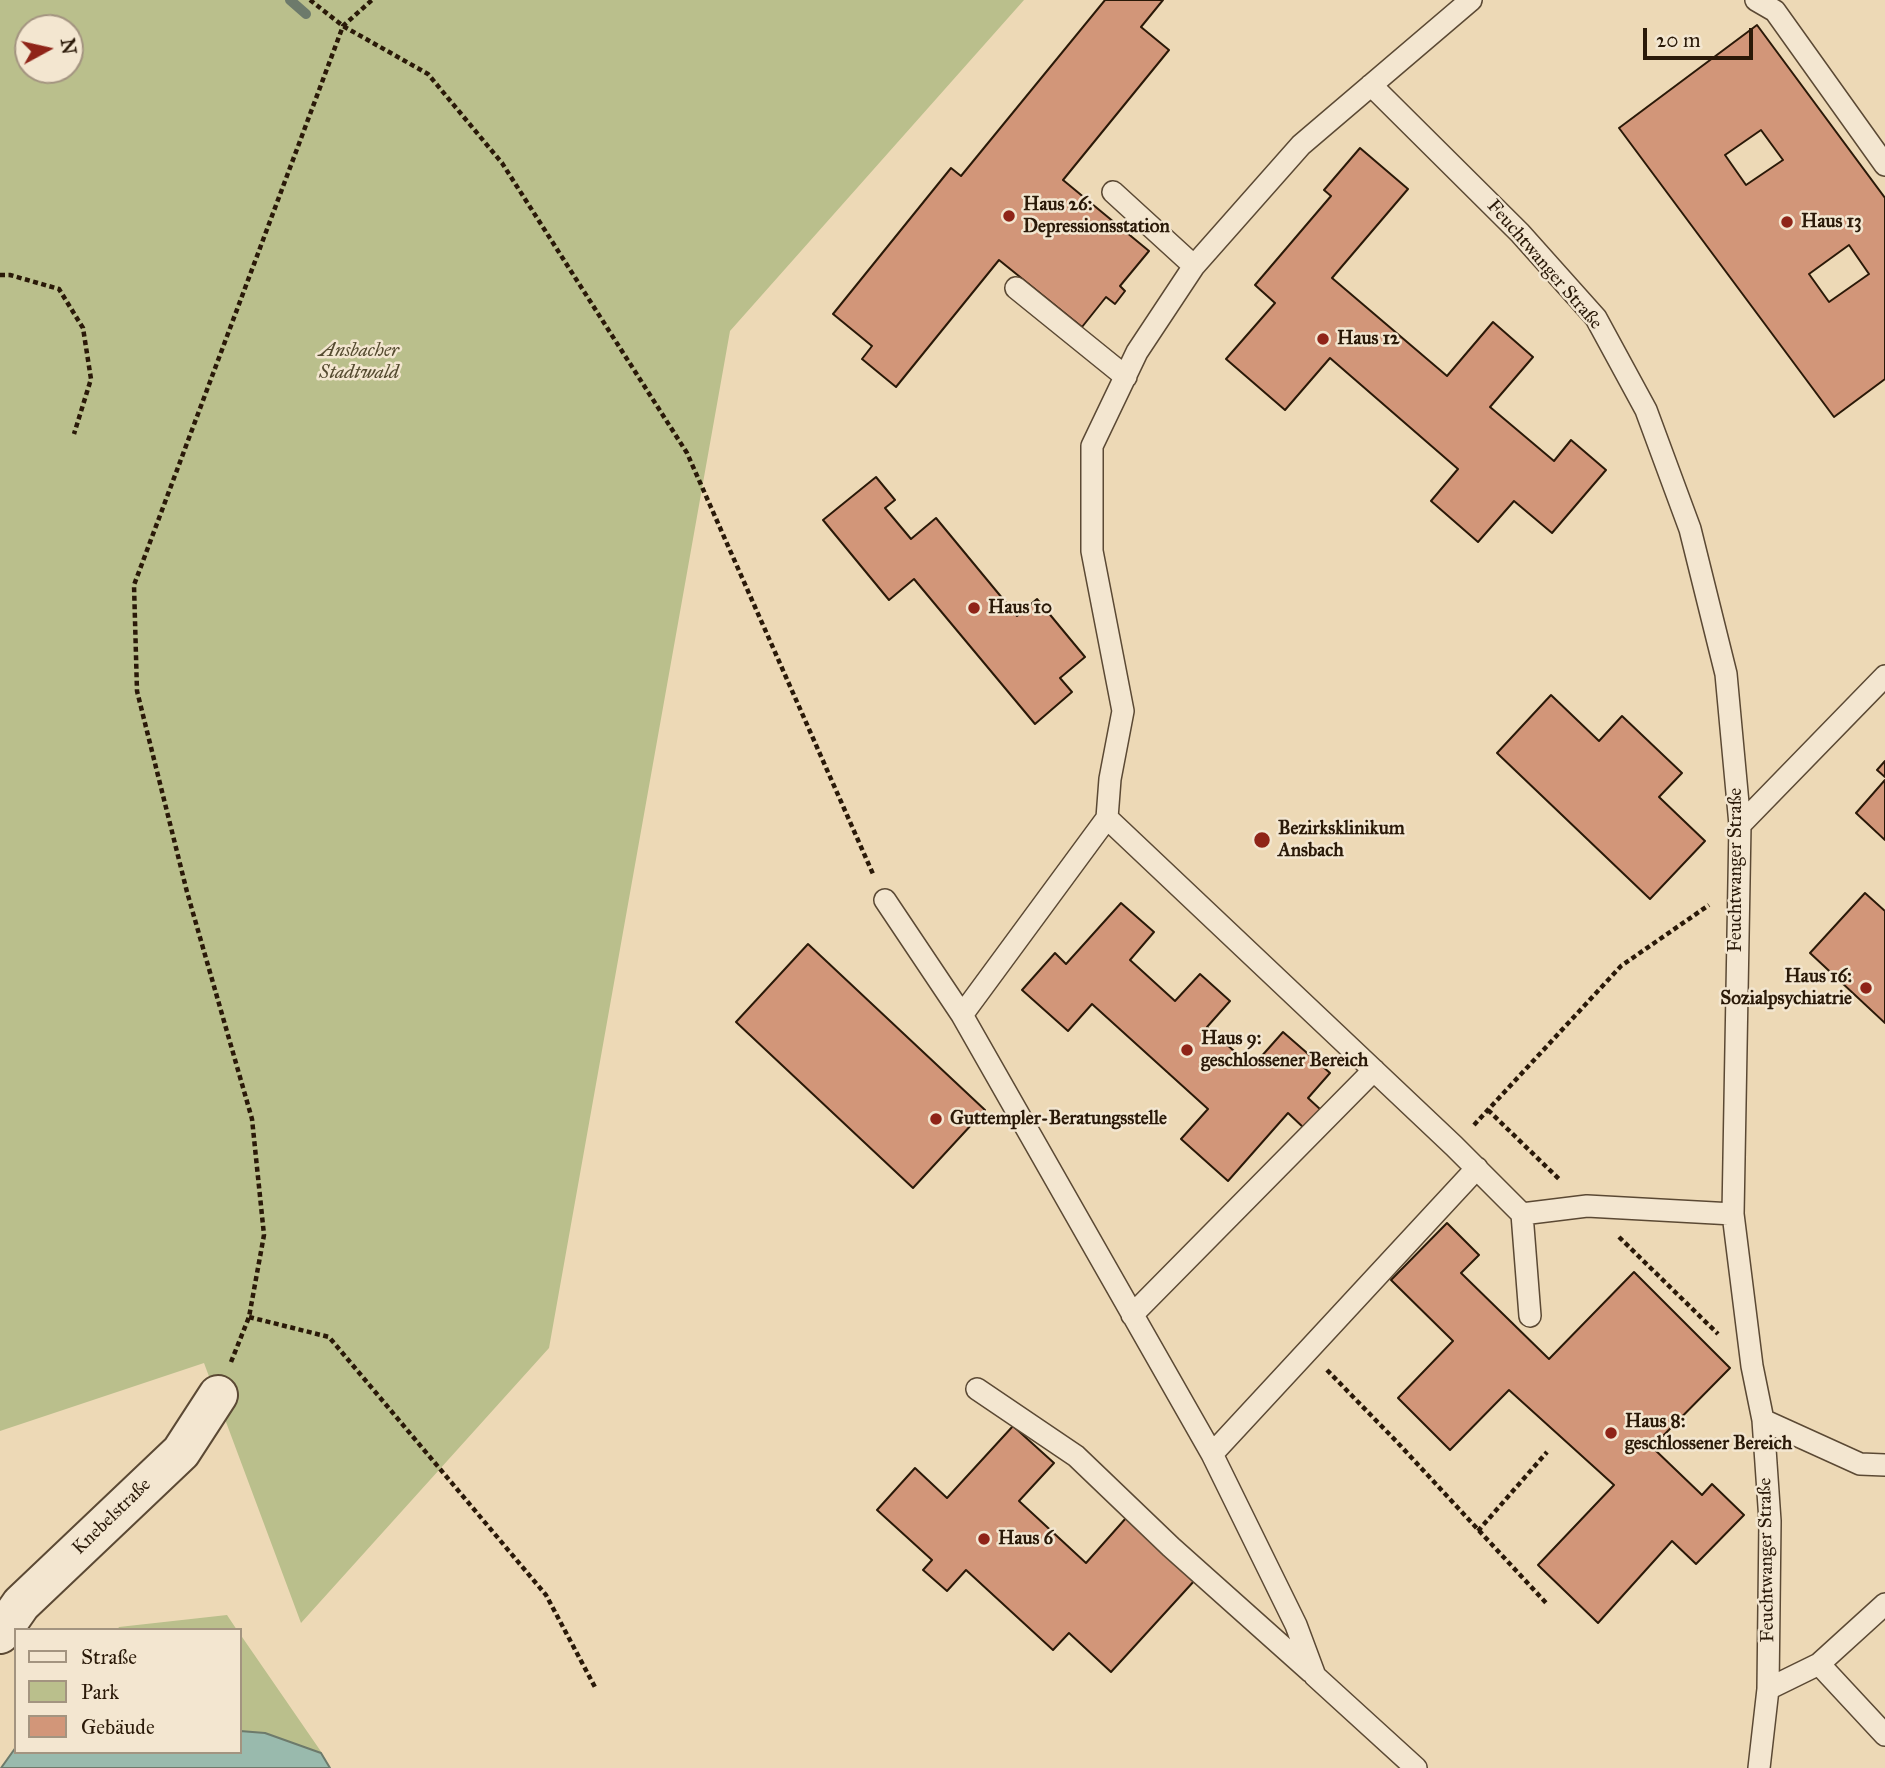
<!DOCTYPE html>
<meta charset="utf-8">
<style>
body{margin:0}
#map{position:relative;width:1885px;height:1768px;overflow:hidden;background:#edd9b6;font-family:"IM FELL Great Primer",serif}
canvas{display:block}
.legend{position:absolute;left:14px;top:1628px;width:228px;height:126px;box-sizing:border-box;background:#f3e6d0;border:2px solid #a39480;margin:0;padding:9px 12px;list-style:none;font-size:21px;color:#2a1908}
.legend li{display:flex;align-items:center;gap:14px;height:35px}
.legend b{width:35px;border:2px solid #a39480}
.north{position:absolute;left:14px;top:14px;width:70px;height:70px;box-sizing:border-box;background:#f3e6d0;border:2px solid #a39480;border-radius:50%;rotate:82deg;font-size:19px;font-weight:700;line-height:28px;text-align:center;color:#2a1908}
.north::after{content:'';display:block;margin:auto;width:24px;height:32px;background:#8f2418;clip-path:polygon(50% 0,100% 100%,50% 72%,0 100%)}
.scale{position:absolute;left:1643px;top:28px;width:110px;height:32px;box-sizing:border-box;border:4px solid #2a1908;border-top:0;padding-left:9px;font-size:21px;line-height:24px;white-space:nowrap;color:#2a1908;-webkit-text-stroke:5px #f3e6d0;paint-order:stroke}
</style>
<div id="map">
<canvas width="1885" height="1768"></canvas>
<ul class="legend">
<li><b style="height:9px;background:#f3e6d0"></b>Straße</li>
<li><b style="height:19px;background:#babf8c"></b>Park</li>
<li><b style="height:19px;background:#d29679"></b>Gebäude</li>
</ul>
<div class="north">N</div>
<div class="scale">20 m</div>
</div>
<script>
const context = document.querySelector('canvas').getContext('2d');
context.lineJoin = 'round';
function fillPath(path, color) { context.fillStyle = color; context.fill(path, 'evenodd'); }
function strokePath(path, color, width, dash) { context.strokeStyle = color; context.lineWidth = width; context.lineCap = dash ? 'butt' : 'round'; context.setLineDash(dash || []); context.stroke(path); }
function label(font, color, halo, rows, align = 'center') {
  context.font = font + ' "IM FELL Great Primer",serif'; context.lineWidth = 5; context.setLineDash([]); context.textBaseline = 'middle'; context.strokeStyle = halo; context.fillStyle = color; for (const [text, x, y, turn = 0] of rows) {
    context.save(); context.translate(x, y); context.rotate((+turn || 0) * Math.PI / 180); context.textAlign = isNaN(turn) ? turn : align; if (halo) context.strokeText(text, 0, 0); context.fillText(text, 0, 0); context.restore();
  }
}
const green = new Path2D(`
 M0,0h1024l-294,331 -181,1017 -248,275 -97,-260 -204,68zM28,28h42v42h-42z
 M227,1615l10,15h-120l2,-3z
 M240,1634l82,119 -57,-20 -25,-2z`);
const water = new Path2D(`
 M240,1731l25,2 56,20 9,15h-329l15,-21v5h224z`);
const stream = new Path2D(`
 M290,0l16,14`);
const building = new Path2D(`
 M1105,0h58l-22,27 28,23 -106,130 86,71 -29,35 5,5 -10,13 -9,-7 -24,30 -83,-67 -103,127 -34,-28 10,-13 -39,-32 118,-146 10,8z
 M1757,25l128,173v181l-51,38 -215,-289zM1761,130l22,30 -37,25 -21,-30zM1849,245l20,29 -40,28 -20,-28z
 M1360,148l48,41 -76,89 115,98 46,-54 40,35 -43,50 64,54 17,-21 35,30 -54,63 -38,-32 -36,41 -47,-41 27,-32 -128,-111 -45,52 -59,-51 49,-56 -20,-18 76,-89 -7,-6z
 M876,477l19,23 -10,8 26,31 25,-21 81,98 20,-17 48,58 -25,21 12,14 -37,32 -121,-145 -25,21 -66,-80z
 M1551,695l48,46 23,-25 60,57 -23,24 46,44 -55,58 -153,-146z
 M1885,761v16l-8,-7z
 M1885,780v60l-29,-27z
 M1865,893l20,18v112l-75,-70z
 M1121,903l33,29 -24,28 45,41 25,-27 30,27 -23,26 45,40 31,-35 47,41 -22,25 13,12 -16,19 -17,-16 -60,68 -47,-42 27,-30 -116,-105 -24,27 -46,-41 33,-37 11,11z
 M808,944l177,166 -72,78 -177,-166z
 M1447,1223l32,32 -18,18 88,86 85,-87 96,96 -78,79 50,48 10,-11 32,31 -48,49 -24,-23 -74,82 -60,-58 76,-80 -105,-95 -59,60 -52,-52 55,-57 -62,-61z
 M1013,1426l41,37 -35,38 67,62 40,-45 69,62 -84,92 -42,-39 -16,17 -87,-80 -19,21 -24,-21 9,-10 -55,-50 38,-42 32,30z`);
const path = new Path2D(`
 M310,0l33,26 85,48 74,89 185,290 186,421
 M0,275h10l49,14 24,39 8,51 -17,55
 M1488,1110l72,70
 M1474,1125l147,-159 88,-61
 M1619,1237l99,97
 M249,1317l80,20 217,258 50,94
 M231,1362l18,-45 15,-82 -12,-116 -65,-227 -50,-201 -3,-106 209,-559 29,-26
 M1327,1370l70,72 150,162
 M1478,1531l69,-79`);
const lane = new Path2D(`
 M1471,0l-170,145 -107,121 -57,86 -45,94v105l31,160 -13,68 -3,39 347,328 68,68 65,-8 146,8
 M1756,0l19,11 110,154
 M1371,85l149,148 76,85 50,92 44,119 36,145 14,151 -7,389 19,152 11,54 7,101 -2,168 -9,79
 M1113,192l81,74
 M1016,288l110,89
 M1740,825l145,-149
 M885,900l77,115 250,439
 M962,1015l145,-197
 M1522,1214l8,102
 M1132,1315l242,-245
 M977,1389l99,67 95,91 140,125
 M1763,1420l97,44 25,1
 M1819,1664l66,-60
 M1768,1689l51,-25 66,71
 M1416,1768l-101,-92 -19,-51 -84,-171 265,-286`);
const street = new Path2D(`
 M0,1634l21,-30 160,-152 37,-57`);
const markers = [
 [1009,216,7,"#8f2418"],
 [1787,222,7,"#8f2418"],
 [1323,339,7,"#8f2418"],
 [974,608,7,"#8f2418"],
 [1262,840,9,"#8f2418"],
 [1866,988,7,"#8f2418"],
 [1187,1050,7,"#8f2418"],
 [936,1119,7,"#8f2418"],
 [1611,1433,7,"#8f2418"],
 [984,1539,7,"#8f2418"]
];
const poiNames = [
 ["Haus 26:",1023,205],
 ["Depressionsstation",1023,227],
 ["Haus 13",1801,222],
 ["Haus 12",1337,339],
 ["Haus 10",988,608],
 ["Bezirksklinikum",1278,829],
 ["Ansbach",1278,851],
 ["Haus 16:",1852,977,"right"],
 ["Sozialpsychiatrie",1852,999,"right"],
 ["Haus 9:",1201,1039],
 ["geschlossener Bereich",1201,1061],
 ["Guttempler-Beratungsstelle",950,1119],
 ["Haus 8:",1625,1422],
 ["geschlossener Bereich",1625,1444],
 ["Haus 6",998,1539]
];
const streetNames = [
 ["Feuchtwanger Straße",1544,265,49],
 ["Feuchtwanger Straße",1736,870,-90],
 ["Knebelstraße",112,1517,-44],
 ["Feuchtwanger Straße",1767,1560,-91]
];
const parkNames = [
 ["Ansbacher",359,351],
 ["Stadtwald",359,373]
];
fillPath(green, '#babf8c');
fillPath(water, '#99baad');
strokePath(water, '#6d7a6b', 2);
strokePath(stream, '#6d7a6b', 10);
fillPath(building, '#d29679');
strokePath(building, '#2a1908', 2);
strokePath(lane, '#5b4934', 24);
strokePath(street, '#5b4934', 42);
strokePath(path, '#2a1908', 4.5, [5, 3.5]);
strokePath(lane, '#f3e6d0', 21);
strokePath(street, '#f3e6d0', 38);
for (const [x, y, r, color] of markers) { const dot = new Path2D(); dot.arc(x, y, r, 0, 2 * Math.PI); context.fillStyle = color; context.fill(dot); strokePath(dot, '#f3e6d0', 2.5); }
label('bold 19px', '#2a1908', '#f3e6d0', poiNames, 'left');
label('19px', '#2a1908', '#f3e6d0', streetNames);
label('italic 19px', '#554b30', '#f3e6d0', parkNames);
</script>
